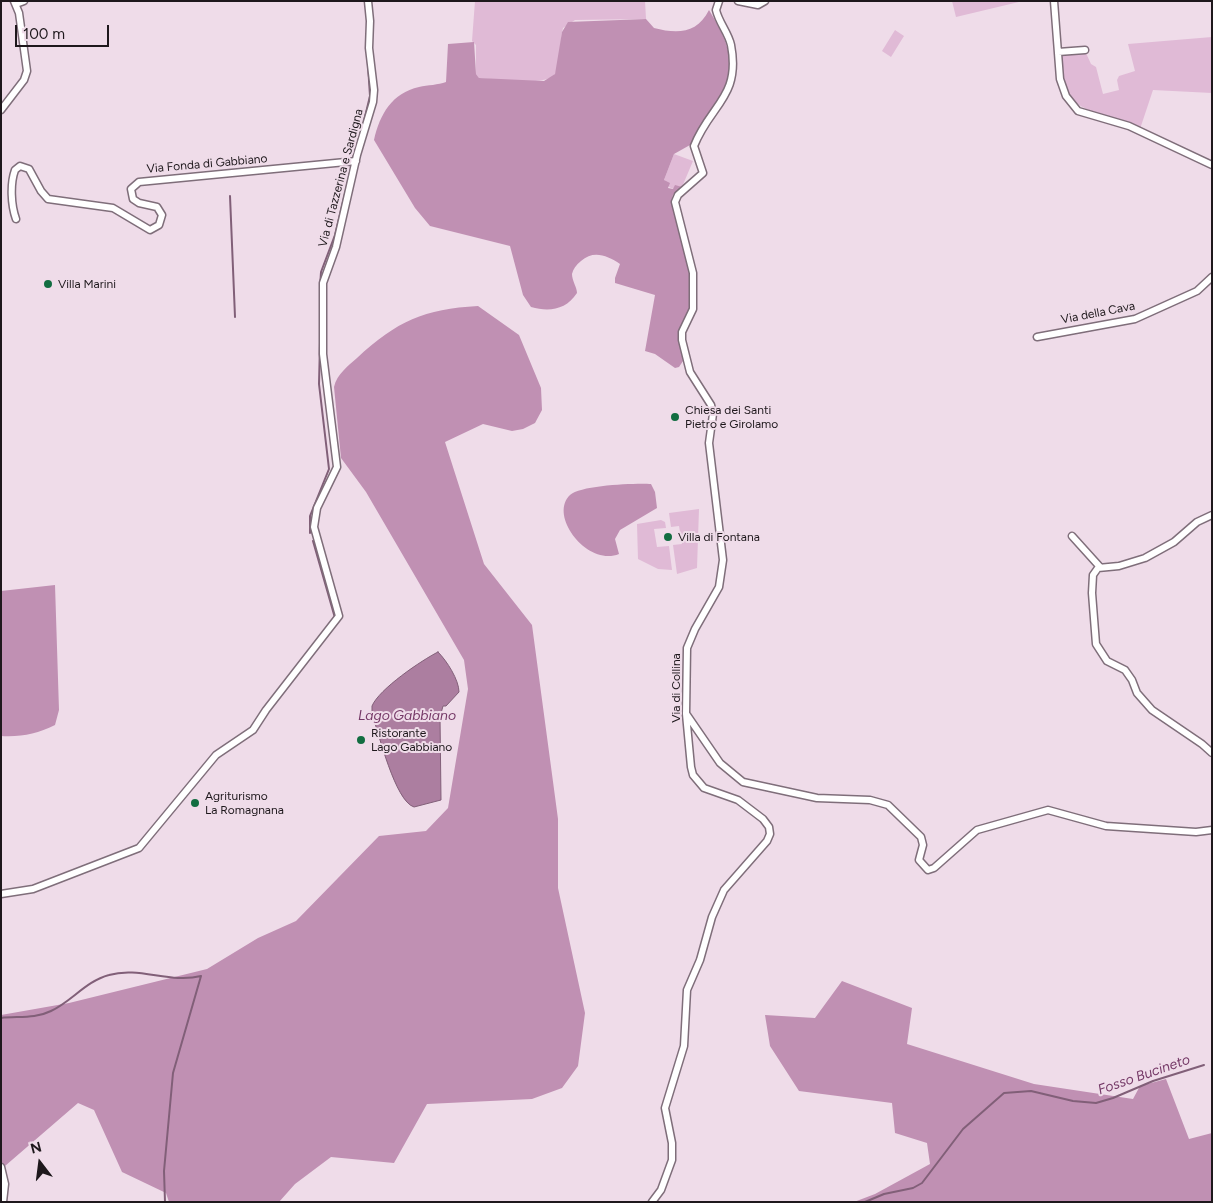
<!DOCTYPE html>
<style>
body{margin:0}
#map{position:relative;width:1213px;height:1203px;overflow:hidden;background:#efdce9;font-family:Figtree,sans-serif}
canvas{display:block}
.frame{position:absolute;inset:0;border:2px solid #1e181c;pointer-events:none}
.north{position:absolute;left:15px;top:1138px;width:50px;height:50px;-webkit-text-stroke:4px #efdce9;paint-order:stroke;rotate:345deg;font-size:14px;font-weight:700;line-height:20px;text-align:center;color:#1e181c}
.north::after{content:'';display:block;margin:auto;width:18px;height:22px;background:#1e181c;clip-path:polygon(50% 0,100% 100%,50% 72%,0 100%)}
.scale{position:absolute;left:15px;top:25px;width:94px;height:22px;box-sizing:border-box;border:2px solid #1e181c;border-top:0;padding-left:6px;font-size:15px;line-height:18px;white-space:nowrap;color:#1e181c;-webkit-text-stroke:4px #efdce9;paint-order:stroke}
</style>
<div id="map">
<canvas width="1213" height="1203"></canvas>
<div class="frame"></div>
<div class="north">N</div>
<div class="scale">100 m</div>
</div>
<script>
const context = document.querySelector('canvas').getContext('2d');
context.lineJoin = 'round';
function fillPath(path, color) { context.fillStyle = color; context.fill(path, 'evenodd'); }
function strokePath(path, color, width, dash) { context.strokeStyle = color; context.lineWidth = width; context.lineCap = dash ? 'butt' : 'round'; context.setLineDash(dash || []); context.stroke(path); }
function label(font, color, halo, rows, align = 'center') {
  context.font = font + ' Figtree,sans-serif'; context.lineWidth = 4; context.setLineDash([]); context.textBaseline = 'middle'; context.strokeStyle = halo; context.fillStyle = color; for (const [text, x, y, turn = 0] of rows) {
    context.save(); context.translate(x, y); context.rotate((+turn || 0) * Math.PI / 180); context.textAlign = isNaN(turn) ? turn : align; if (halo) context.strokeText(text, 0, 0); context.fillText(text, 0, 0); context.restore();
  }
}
const green = new Path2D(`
 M475,1h170l1,18 -71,1 -12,8c-4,14 -1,33 -8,46 -8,13 -61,5 -76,4l-3,-4v-29l-4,-4z
 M952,1h71l-67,16z
 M895,30l9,6 -13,21 -9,-6z
 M1212,37v56l-59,-3 -13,39c-8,-7 -18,-9 -29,-12 -42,-11 -48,-20 -49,-64h24l5,11 5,3 7,27 16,-4 -2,-10 2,-4 16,-5 -7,-27z
 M674,154l19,7 -11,26c-10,3 -13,2 -18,-7z
 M699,509l-2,59 -20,6 -4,-29 9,-1 -3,-18 -8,1 -2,-14z
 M661,520l4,2 1,6 -12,1 3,18 12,-1 3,24 -14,-1 -20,-10 -1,-35z`);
const forest = new Path2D(`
 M709,10c16,27 27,47 17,80l-36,55 -16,9 -10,26 6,3 -2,5 5,1 2,-4 7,2 -9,8 -2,6 20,73 -1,38 -11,26 4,23 -4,6 -4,1 -20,-14 -10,-3 10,-56 -40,-12v-5l5,-14c-13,-9 -27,-14 -39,-3 -5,4 -8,8 -9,13 0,7 5,13 5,19 -11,17 -28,19 -46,14l-8,-12 -13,-49 -80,-20 -15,-18 -41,-68c6,-26 18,-47 45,-53 9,-2 19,-2 27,-5l2,-38 26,-2 2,32 3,4 65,3 11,-7 7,-42 6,-10 78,-3 8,9c23,6 43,6 55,-18z
 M478,306l41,29 22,53 1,22 -7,13 -12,6 -11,2 -29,-7 -38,18 39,122 48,61 26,194v69l27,125 -7,53 -16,22 -30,11 -105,5 -33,59 -63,-6 -36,27 -16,18h-110l-3,-9 -44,-21 -28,-62 -16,-7 -73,63 -4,-2v-149l68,-12 138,-34 51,-31 38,-17 83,-85 47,-5 22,-23 20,-119 -4,-29 -98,-168 -25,-34 -7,-71c3,-13 14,-21 23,-29 40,-37 67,-49 121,-52z
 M651,484l4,8 2,16 -37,22 -5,9 4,15c-31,13 -71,-38 -49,-59 11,-10 66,-12 81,-11z
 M55,585l4,125 -4,15c-18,9 -33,12 -54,11v-145z
 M842,981l70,27 -5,36 127,40 99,15 7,-13 26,-7 23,60 23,-6v69h-358l21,-8 55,-30 -3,-21 -32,-10 -3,-30 -93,-12 -29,-45 -5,-31 50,3z`);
const water = new Path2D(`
 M438,652c9,9 21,28 21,40l-13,14h-3l-3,11 1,83 -27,7c-19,-6 -35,-73 -42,-93v-8c7,-17 50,-46 66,-54z`);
const stream = new Path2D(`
 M365,1l1,6
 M364,121l6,-25 -4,-62
 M230,196l5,121
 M320,287l1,-15 14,-37 16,-66
 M310,533v-17l19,-47 -10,-85 1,-41
 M313,541l22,77
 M1,1018c17,-2 34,1 50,-7 20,-9 35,-30 58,-36 30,-9 61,9 92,1
 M165,1202l-1,-31 9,-98 28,-97
 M865,1202l19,-8 29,-6 9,-5 41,-54 41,-36 27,-2 42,10 23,2 17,-5 40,-17 51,-16`);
const minor = new Path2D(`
 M738,1l20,4 7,-4
 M1054,1l6,78 6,17 12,15 51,15 83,39
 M16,4l8,-3
 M1058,52l27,-2
 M1,110l23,-30 3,-9 -8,-58 -5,-12
 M16,219c-5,-14 -6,-35 -1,-49l5,-4 9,3 12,22 7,8 65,9 37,22 9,-5 3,-10 -5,-8 -18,-4 -6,-4 -2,-10 8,-7 217,-21
 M1037,337l98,-18 62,-28 15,-14
 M1212,515l-15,7 -23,20 -29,16 -26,8 -21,2 -5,7 -1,18 4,51 11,17 18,9 7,10 5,13 15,17 50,34 10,9
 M1072,536l28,31
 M687,715l33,48 23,19 74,16 53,2 18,5 33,32 2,8 -4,15 9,10 6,-2 43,-38 71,-20 58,16 90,6 16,-2
 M1,894l32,-5 106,-41 77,-93 37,-25 13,-20 73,-94 -25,-89 3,-19 20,-41 -14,-113v-71l13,-36 21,-92 16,-53 1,-12 -5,-42 1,-27 -2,-20
 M1,1167l4,17 -2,18
 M652,1202l9,-12 11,-30v-17l-7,-35 19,-62 3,-56 13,-30 12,-43 12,-27 43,-49 3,-7 -1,-7 -6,-8 -25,-19 -34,-12 -11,-13 -2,-8 -5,-53 1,-66 8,-19 24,-42 4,-27 -14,-117 4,-29 -2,-9 -21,-33 -8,-32v-8l11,-23v-36l-18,-71 3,-7 25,-22 -9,-27c16,-41 47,-49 37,-101 -3,-13 -12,-22 -15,-35l3,-9`);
const markers = [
 [48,284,5,"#126d41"],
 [675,417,5,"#126d41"],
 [668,537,5,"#126d41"],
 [361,740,5,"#126d41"],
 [195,803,5,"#126d41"]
];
const streetNames = [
 ["Via Fonda di Gabbiano",207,164,-5],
 ["Via di Tazzerina e Sardigna",341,178,-75],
 ["Via della Cava",1098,313,-11],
 ["Via di Collina",676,688,-90]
];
const poiNames = [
 ["Villa Marini",58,284],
 ["Chiesa dei Santi",685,410],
 ["Pietro e Girolamo",685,424],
 ["Villa di Fontana",678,537],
 ["Ristorante",371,733],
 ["Lago Gabbiano",371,747],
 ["Agriturismo",205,796],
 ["La Romagnana",205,810]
];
const waterNames = [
 ["Lago Gabbiano",407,716],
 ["Fosso Bucineto",1144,1075,-19]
];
fillPath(green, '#e0bad6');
fillPath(forest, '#c090b3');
fillPath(water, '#ac7ea0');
strokePath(water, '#815f78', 1);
strokePath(stream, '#815f78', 2);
strokePath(minor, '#7f6e7a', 9);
strokePath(minor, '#fff', 6);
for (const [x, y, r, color] of markers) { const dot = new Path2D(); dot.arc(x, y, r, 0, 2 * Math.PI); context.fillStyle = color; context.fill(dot); strokePath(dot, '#efdce9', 2); }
label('12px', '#1e181c', '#efdce9', streetNames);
label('12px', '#1e181c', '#efdce9', poiNames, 'left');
label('italic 14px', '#753967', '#efdce9', waterNames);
</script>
